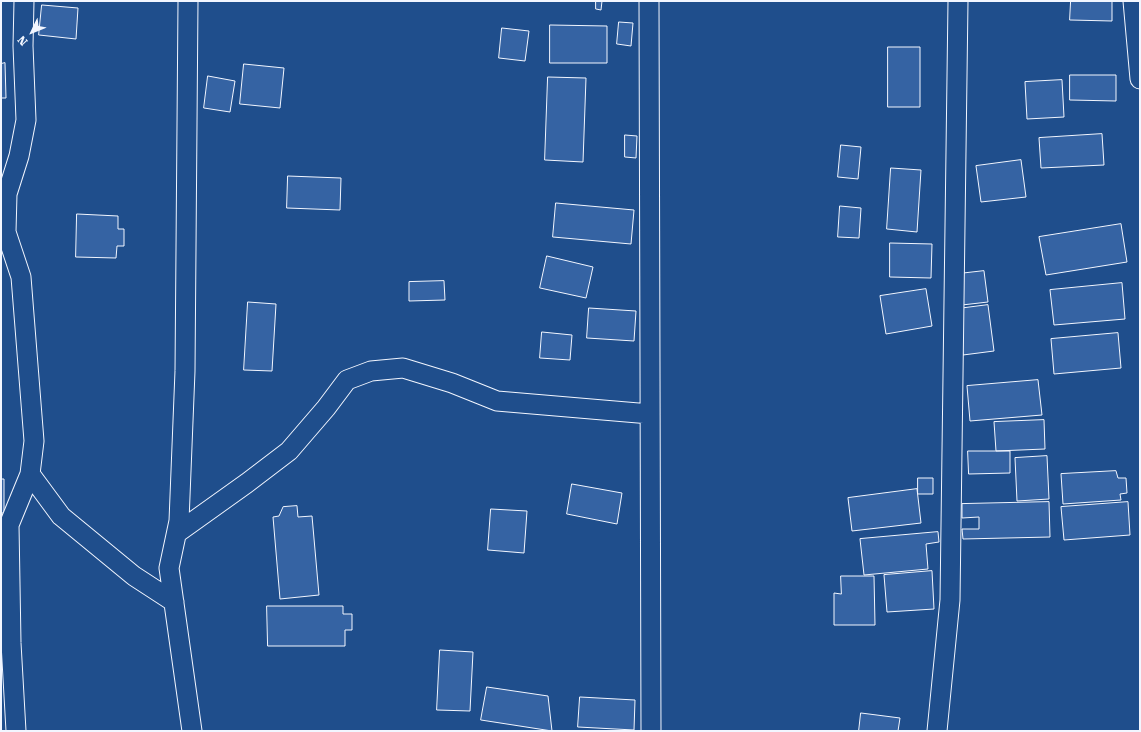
<!DOCTYPE html>
<style>
body{margin:0}
#map{position:relative;width:1141px;height:732px;overflow:hidden;background:#1f4e8c;font-family:"Roboto Serif",serif}
canvas{display:block}
.frame{position:absolute;inset:0;border:2px solid #f2f6ff;pointer-events:none}
.north{position:absolute;left:12px;top:12px;width:40px;height:40px;-webkit-text-stroke:3px #1f4e8c;paint-order:stroke;rotate:227deg;font-size:11px;font-weight:700;line-height:16px;text-align:center;color:#f2f6ff}
.north::after{content:'';display:block;margin:auto;width:14px;height:18px;background:#f2f6ff;clip-path:polygon(50% 0,100% 100%,50% 72%,0 100%)}
</style>
<div id="map">
<canvas width="1141" height="732"></canvas>
<div class="frame"></div>
<div class="north">N</div>
</div>
<script>
const context = document.querySelector('canvas').getContext('2d');
context.lineJoin = 'round';
function fillPath(path, color) { context.fillStyle = color; context.fill(path, 'evenodd'); }
function strokePath(path, color, width, dash) { context.strokeStyle = color; context.lineWidth = width; context.lineCap = dash ? 'butt' : 'round'; context.setLineDash(dash || []); context.stroke(path); }
const building = new Path2D(`
 M596,1h6l-1,9 -5,-1z
 M1071,1h41v20l-42,-1z
 M42,5l36,3 -2,31 -37,-4z
 M619,22l14,1 -2,23 -14,-2z
 M550,25l57,1v37h-57z
 M502,28l27,3 -4,30 -26,-3z
 M888,47h32v60h-32z
 M5,63l1,35h-5v-34z
 M244,64l40,4 -4,40 -40,-4z
 M1070,75h46v26l-46,-1z
 M208,76l27,5 -5,31 -26,-4z
 M548,77l38,1 -3,84 -38,-2z
 M1062,80l2,37 -37,2 -2,-37z
 M1102,134l2,31 -63,3 -2,-30z
 M625,135l12,1 -1,22 -11,-1z
 M841,145l20,2 -3,32 -20,-2z
 M1021,160l5,37 -45,5 -5,-36z
 M891,168l30,2 -4,62 -30,-3z
 M288,176l53,2 -1,32 -53,-2z
 M556,203l78,7 -3,34 -78,-7z
 M840,206l21,2 -2,30 -21,-1z
 M77,214l41,2v13h6v17h-7l-1,12 -40,-1z
 M1121,224l6,38 -81,13 -7,-38z
 M890,243l42,1 -1,34 -41,-1z
 M547,256l46,11 -7,31 -46,-10z
 M984,271l4,31 -26,3 -4,-31z
 M444,281l1,19 -36,1v-19z
 M1122,283l3,36 -71,6 -4,-35z
 M926,289l6,37 -46,8 -6,-38z
 M248,302l28,2 -4,67 -28,-1z
 M988,305l6,46 -31,4 -6,-46z
 M589,308l47,3 -2,30 -47,-3z
 M542,332l30,3 -2,25 -30,-2z
 M1118,333l3,35 -67,6 -3,-35z
 M1038,380l4,35 -72,6 -3,-35z
 M1044,420l1,29 -49,2 -2,-29z
 M968,451h42v22l-41,1z
 M1047,456l2,43 -32,2 -2,-43z
 M1116,471l2,7h8l1,15 -7,1 1,6 -58,4 -2,-30z
 M918,478h15v16h-15z
 M1,479h3v34h-3z
 M572,484l50,9 -5,31 -50,-10z
 M917,489l4,34 -69,8 -4,-33z
 M1049,502l1,35 -87,2 -1,-10h17v-12l-17,1v-14z
 M1128,502l2,33 -66,5 -3,-33z
 M297,506l1,11 14,-1 7,79 -39,4 -7,-82 6,-1 4,-9z
 M491,509l36,2 -3,42 -36,-3z
 M938,532l1,10 -13,2 2,25 -64,6 -4,-36z
 M932,571l2,38 -47,3 -3,-37z
 M841,576h33l1,49h-41v-32l7,1z
 M267,606h76v8h9v16h-7v16h-77z
 M440,650l33,2 -3,59 -33,-1z
 M487,687l61,9 4,35 -71,-11z
 M580,697l55,3 -1,30 -56,-3z
 M861,713l39,5 -2,13h-39z`);
const minor = new Path2D(`
 M188,1l-3,370 -6,150 -10,47 23,163
 M649,1l2,730
 M1133,1l7,78
 M30,474l31,42 73,60 40,26
 M177,533l70,-50 42,-32 37,-43 21,-28 24,-9 32,-3 49,15 45,18 153,13
 M16,731l-5,-88 -2,-118 21,-51 4,-33 -13,-164 -15,-45 1,-38 12,-38 7,-36 -3,-74 1,-45
 M937,731l13,-131 8,-599`);
fillPath(building, '#3563a3');
strokePath(building, '#f2f6ff', 1);
strokePath(minor, '#f2f6ff', 21);
strokePath(minor, '#1f4e8c', 19);
</script>
